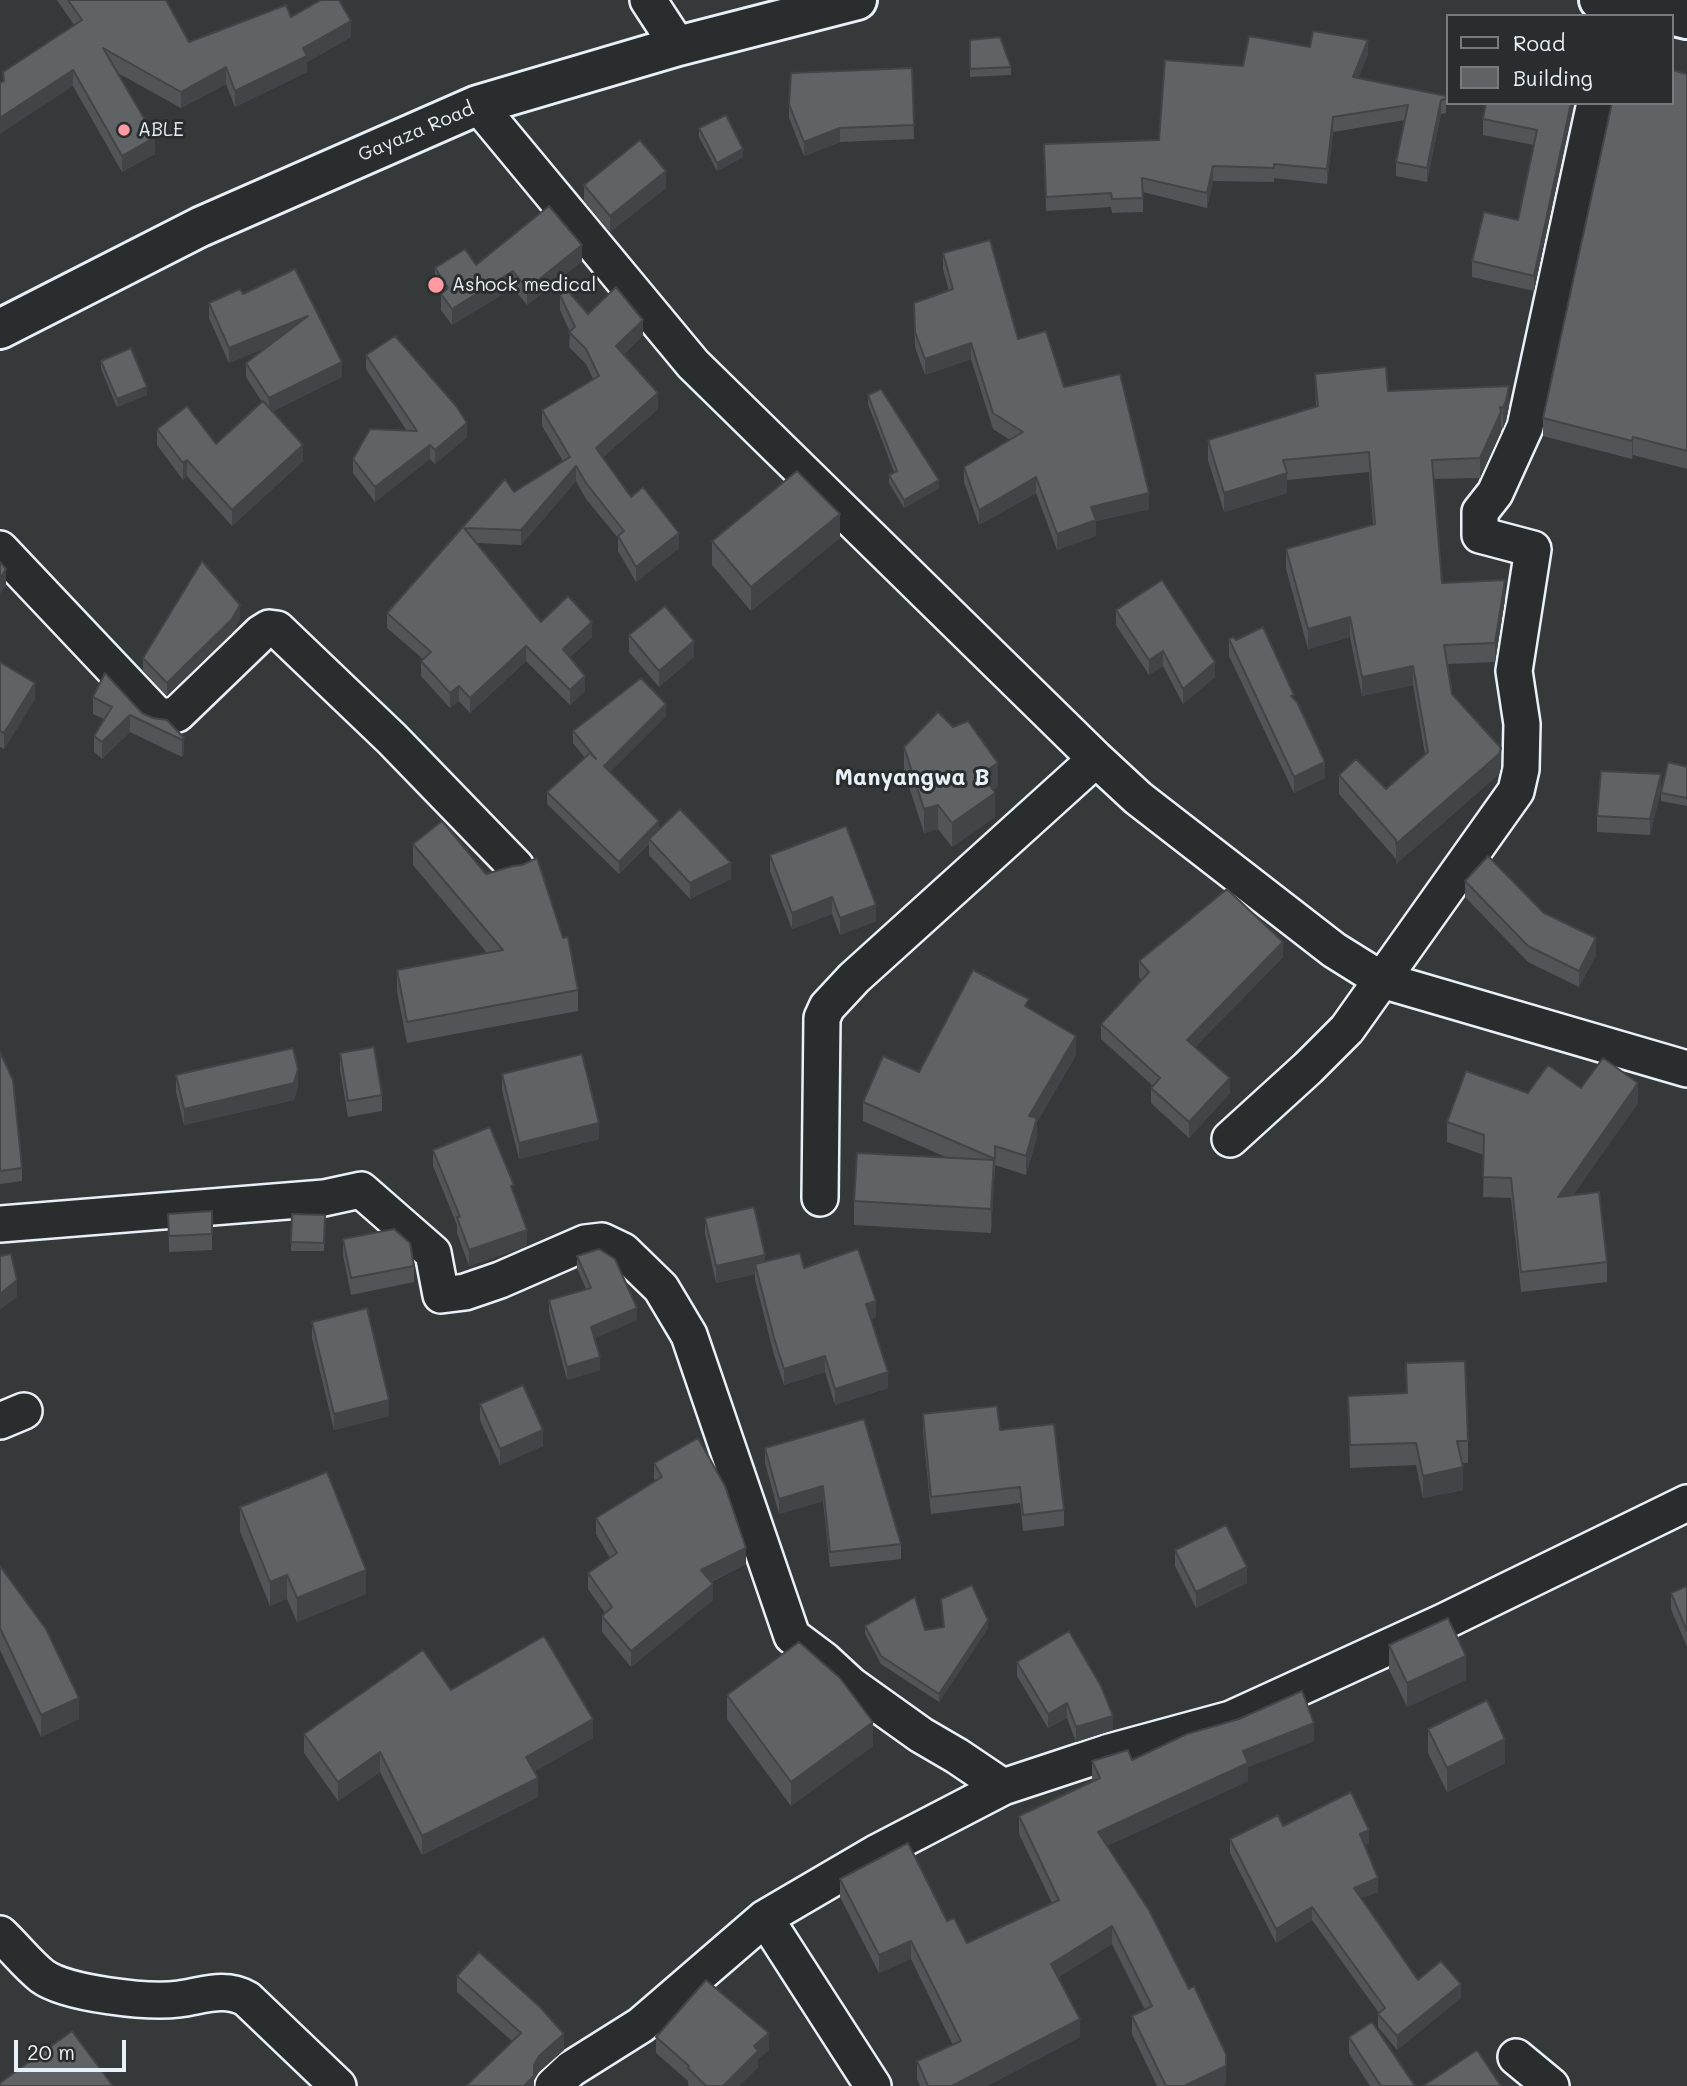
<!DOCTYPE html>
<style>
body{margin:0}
#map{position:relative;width:1687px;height:2086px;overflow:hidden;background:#35393a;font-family:Mali,sans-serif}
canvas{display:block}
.legend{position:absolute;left:1446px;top:14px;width:228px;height:91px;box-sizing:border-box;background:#2a2d2e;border:2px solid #767b7f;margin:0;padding:9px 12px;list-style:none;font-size:21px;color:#e8f1f8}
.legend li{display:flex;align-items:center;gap:14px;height:35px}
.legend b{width:35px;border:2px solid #767b7f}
.scale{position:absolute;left:14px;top:2040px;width:112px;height:32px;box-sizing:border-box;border:4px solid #e8f1f8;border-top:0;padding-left:9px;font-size:21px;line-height:24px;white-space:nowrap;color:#e8f1f8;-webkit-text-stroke:5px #2a2d2e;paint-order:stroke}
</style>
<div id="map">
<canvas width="1687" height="2086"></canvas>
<ul class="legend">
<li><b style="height:9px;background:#2a2d2e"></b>Road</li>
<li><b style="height:19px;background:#5f6365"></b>Building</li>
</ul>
<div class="scale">20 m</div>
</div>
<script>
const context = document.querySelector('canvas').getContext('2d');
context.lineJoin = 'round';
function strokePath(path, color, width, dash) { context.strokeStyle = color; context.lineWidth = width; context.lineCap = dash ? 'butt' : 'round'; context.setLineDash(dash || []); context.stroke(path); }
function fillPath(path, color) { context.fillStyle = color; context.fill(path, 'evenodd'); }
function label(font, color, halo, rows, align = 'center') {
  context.font = font + ' Mali,sans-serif'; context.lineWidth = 6; context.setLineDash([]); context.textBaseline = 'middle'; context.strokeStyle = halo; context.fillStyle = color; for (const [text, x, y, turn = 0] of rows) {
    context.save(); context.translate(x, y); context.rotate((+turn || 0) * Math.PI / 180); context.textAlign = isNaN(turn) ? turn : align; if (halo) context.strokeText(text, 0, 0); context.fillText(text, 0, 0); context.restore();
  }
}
const street = new Path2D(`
 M648,0l30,46
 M478,105l215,259 403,395 42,39 196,152 48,30 305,89
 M0,549l157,166 9,2 11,-3 84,-81 8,-5 8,1 115,110 124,128
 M1230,1139l78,-71 39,-39 169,-238 5,-22 1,-45 -8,-53 19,-122 -53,-14v-23l15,-19 30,-66 70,-324
 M820,1198l2,-180 5,-11 27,-29 242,-219
 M0,1224l324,-26 37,-8 72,63 8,42 24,-3 35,-12 85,-37 17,-2 21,10 38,37 28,47 103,301 32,24 27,25 70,50 36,21 46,31
 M0,1421l24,-10
 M765,1918l108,168
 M0,1934c14,13 27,30 42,42 24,18 107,27 137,23 23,-3 46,-13 68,0l91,87
 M1516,2057l35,29
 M553,2086l18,-17 70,-44 124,-107 111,-65 127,-66 103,-34 125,-34 210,-96 246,-120`);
const primary = new Path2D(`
 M1599,0l18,2 70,17
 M0,329l200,-102 278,-122 200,-59 179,-46`);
const wall = new Path2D(`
 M57,0h109l23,42 102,-25 60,20 -44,25v10l-72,35 -9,-23 -45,24 -65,-36 39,82 -33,18 -49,-86 -70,-5v-9l71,-47z
 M970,40l41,27v8l-41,2z
 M1310,47l58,7 -10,24 88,18v17l-5,1 -14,68 -31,-6v-14l9,-42 -72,12 -6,52 -53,-6v4l-61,-1 -6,27 -64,-16v20l-31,1 -1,-6 -65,4 -2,-67 115,-4 84,-74z
 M912,68l2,71 -74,3 -36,14 -15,-38v-14z
 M1687,74v395l-54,-14 -1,4 -89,-23v-18l128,-315z
 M1574,103l-40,188 -62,-14v-16l46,-41 16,-75 -51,-10v-16z
 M699,128l44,29 -26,14 -18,-34z
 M584,185l82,3 -56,44 -26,-31z
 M943,253l75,86 46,48 85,122 -53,12v15l-39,14 -21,-57 -57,32 -15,-43v-15l46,-27 -17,-11 -22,-70 -46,16 -10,-28 -1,-44 35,-12 -6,-22z
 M582,261l-55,44 -14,-17 -61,37 -11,-15v-16l-6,-10v-16z
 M243,294l99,83 -69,34 30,50 -71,65 -45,-50 -4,4 -26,-35v-16l59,15 46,-42 -16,-25v-14l19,-15 -36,15 -20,-45v-15z
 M560,295l28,19 55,21 -19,19 34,55 -55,48 28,40 48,51 -43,34 -18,-31v-13l-32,-39 -10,-18 -55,64 -44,-2 64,79 51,15 -22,20 15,34 -15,14 -44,-44 -56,52 -11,-12 -9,7 -29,-32v-15l2,-2 -36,-31v-15l118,-134 9,13 49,-31 -21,-35v-16l51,-31 -7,-15 -17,-17 1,-15 -10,-22z
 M366,355l101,82 -32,27 -5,-5 -55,43 -22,-29v-14l54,-28 -41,-62z
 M101,361l46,34 -30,12 -16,-38z
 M1315,374l73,17 121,15 -3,15 -3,7 -2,-1v5l-21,46 -47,1 9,104 63,16 -10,63 -47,2 4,30 49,73 -2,7 -103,90v-5l-57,-65v-19l47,14 39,-35 -12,-69 -51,11 -12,-59 -42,12 -22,-80v-20l87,-25 -4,-52 -82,8v13l-63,19 -16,-52v-20l108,-33z
 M868,395l71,93 -35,20 -15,-25v-8l5,-3 -26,-68z
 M840,538l-89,73 -39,-46v-24z
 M1116,610l99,67 -32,27 -20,-38 -14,9 -33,-50z
 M240,618l-8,15 -65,63 -24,-25v-13z
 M629,635l65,22 -35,30 -30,-35z
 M1229,639l96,139 -31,15 -65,-137z
 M0,662l35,37 -31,50 -4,-2z
 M93,697l49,16 42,25v16l-2,3 -52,-25 -28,27 -8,-7v-16l10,-17 -11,-5z
 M666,716l-56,56 49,57 72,50 -41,20 -41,-44v-11l-30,30 -72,-70v-12l38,-34 -12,-15v-12z
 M904,747l94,39 -5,4 2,27 -43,30 -14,-18 -14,4 -20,-62z
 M1687,767v39l-26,-5v-8z
 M1661,790l-11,45 -53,-3v-16z
 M413,844l165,146v21l-171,32 -10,-52v-21l90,-17 -74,-88z
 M770,855l106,66 -36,14 -8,-21 -40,15 -22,-58z
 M1465,881l79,32 52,42 -17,32 -51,-25 -63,-65z
 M1283,957l-88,90 35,46 -41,45 -38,-35v-15l2,-2 -52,-47v-15l41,-44 -3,-3v-16z
 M1029,1009l47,46 -39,67v15l-11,38 -31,-10 -4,68 -137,-8v-24l94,-43 -85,-37v-19l56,-30z
 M0,1052l22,116v13l-22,3z
 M340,1053l42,42v16l-34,6 -8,-48z
 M502,1074l97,65 -80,20 -17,-69z
 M176,1075l122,11 -4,14 -110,25 -8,-33z
 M1581,1088l57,15 -65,92 34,67v20l-86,10 -10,-94 -28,-1 1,-42 -37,-13v-20l81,-29z
 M433,1150l81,42 13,54 -58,20 -12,-33v-8l-24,-59z
 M212,1211v39l-43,2 -1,-38z
 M292,1214l33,1 -1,36h-33z
 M705,1218l60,44 39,6 72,49 -5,2 17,69 -53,17 -10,-33 -41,13 -10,-30 -19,-75v-6l-39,9 -11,-49z
 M343,1239l71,27v16l-63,13 -8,-40z
 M577,1256l60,64 -43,18 6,32 -33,10 -18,-68v-12l37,-11 -9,-21z
 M312,1322l77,94 -55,14 -22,-92z
 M1406,1363l62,78v22h-6l1,27 -40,8 -7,-33 -66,3 -2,-72 59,-3z
 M480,1404l63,42 -43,19 -20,-45z
 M923,1414l77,16 64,80v16l-41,5 -3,-28 -89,11 -8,-83z
 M765,1448l136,96v15l-71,8 -7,-66 -44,13 -14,-51z
 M654,1463l92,101 -35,18 2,18 -82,67 -29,-35v-16l3,-3 -17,-24v-16l22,-15 -14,-24v-16l60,-37 -2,-2z
 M240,1507l126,87 -69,28 -10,-23 -17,7 -30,-75z
 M1175,1550l72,33 -51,25 -21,-42z
 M0,1566l79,153 -38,18 -41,-87z
 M1687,1586v61l-16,-38v-16z
 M941,1599l47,29 -49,74 -58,-38 -16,-30v-8l60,4 18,-3z
 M1389,1645l77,35 -59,27 -18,-38z
 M1017,1662l96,68 -37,12 -9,-24 -19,10 -31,-52z
 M451,1690l142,48 -58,33 3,26 -116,58 -42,-83 -42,29 -34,-48v-19z
 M727,1695l146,51 -82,60 -64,-87z
 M1428,1729l77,34 -58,29 -19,-39z
 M1314,1741l-66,26v14l-141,65 119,238 -4,2h-65l-25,-52v-18l13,-6 -33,-66 -54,33 22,60 -93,49h-67l-3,-7v-18l36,-16 -42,-86 -32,14 -39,-76v-18l107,42 20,22 85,-40 -33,-69v-18l74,-35 -1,-2v-18l40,-1z
 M1283,1826l86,17 -4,2 13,47 -17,6 57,82 43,18 -64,52 -19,-23v-13l1,-1 -67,-93 -36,23 -46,-90v-14z
 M457,1976l107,74 -25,22 -5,8v6l-22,-45 -55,-49z
 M656,2037l113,13 -11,9v8l-19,19h-50l-1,-2v-3l-32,-28z
 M1349,2037l66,49h-45l-21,-33z`);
const shadedWall = new Path2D(`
 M351,21v16l-44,25v10l-72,35v-16l68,-43z
 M1368,40v14l-15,38v-15z
 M226,67v17l-45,24v-16z
 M73,70v16l-73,48v-16z
 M1441,100v14l-14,68v-14z
 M1571,103h3l-40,188v-15z
 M1333,117v15l-6,52v-15z
 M840,128v14l-36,14v-14z
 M155,137v17l-33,18v-16z
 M743,149v8l-26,14v-8z
 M1213,166v15l-6,27v-15z
 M666,171v17l-56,44v-16z
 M582,245v16l-55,44v-16z
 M513,271v17l-61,37v-16z
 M308,316v15l-79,32v-15z
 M643,320v15l-27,26v-15z
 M971,343v16l-46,16v-16z
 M342,362v15l-73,36v-15z
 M1509,386v20l-3,15 -3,7v-20z
 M147,387v8l-30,12v-8z
 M658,393v16l-62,54v-15z
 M1501,412v20l-21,46v-20z
 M467,423v14l-32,27v-14z
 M1633,437v18l-1,4v-18z
 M303,445v16l-71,65v-16z
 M430,445v14l-55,43v-15z
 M187,460v16l-4,4v-17z
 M576,466v15l-55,64v-15z
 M1287,473v20l-63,19v-19z
 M1036,477v16l-57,32v-15z
 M939,480v8l-35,20v-8z
 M1149,493v16l-53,12v15l-39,14v-16l34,-27z
 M840,514v24l-89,73v-24z
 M679,533v15l-43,34v-15z
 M6,569v16l-6,9v-15z
 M1505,580v19l-10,63v-19z
 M240,605v13l-8,15 -65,63v-13z
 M1350,617v20l-42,12v-20z
 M592,622v15l-29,27v-15z
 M694,641v16l-35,30v-16z
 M526,646v15l-56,52v-15z
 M1163,651v15l-14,9v-15z
 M1215,662v15l-32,27v-15z
 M1413,666v19l-51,11v-19z
 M585,676v15l-15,14v-15z
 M35,683v16l-31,50v-16z
 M459,686v15l-9,7v-15z
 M666,704v12l-62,62v-12z
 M130,715v17l-28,27v-17z
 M184,738v16l-2,3v-17z
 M1501,748v19l-2,7 -103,90v-20z
 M1325,762v16l-31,15v-16z
 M998,763v23l-16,11v-24z
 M1661,774v16l-11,45v-16z
 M995,793v24l-43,30v-24z
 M938,805v24l-14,4v-24z
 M659,821v12l-10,6v5l-30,30v-12z
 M731,863v16l-41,20v-16z
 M832,897v17l-40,15v-16z
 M876,905v16l-36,14v-17z
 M1596,938v17l-17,32v-16z
 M1283,942v15l-96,98v-15z
 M1076,1036v19l-39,67v15l-11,38v-19l3,-40z
 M298,1069v17l-4,14 -110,25v-16z
 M1230,1078v15l-41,45v-16z
 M1638,1083v20l-80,114v-20z
 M599,1123v16l-80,20v-16z
 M994,1160v24l-3,49v-24z
 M527,1230v16l-58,20v-16z
 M765,1255v16l-10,-7v10l-39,9v-17z
 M17,1280v17l-17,13v-16z
 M876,1301v16l-10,4v-17z
 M637,1308v12l-46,20v-13z
 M825,1356v16l-41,13v-16z
 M600,1357v13l-33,10v-13z
 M888,1372v16l-53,17v-16z
 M389,1400v16l-55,14v-16z
 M543,1430v16l-43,19v-16z
 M1463,1467v23l-40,8v-22z
 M823,1486v15l-44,13v-15z
 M746,1548v16l-45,22v-16z
 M1247,1567v16l-51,25v-16z
 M366,1570v24l-69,28v-24z
 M287,1575v24l-17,7v-24z
 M713,1584v16l-82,67v-16z
 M988,1620v8l-49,74v-8z
 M1466,1656v24l-59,27v-24z
 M79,1698v21l-38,18v-22z
 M1067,1703v15l-19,10v-14z
 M1113,1716v14l-37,12v-15z
 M593,1719v19l-67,38v-19z
 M873,1722v24l-82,60v-24z
 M1314,1723v18l-66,26v14l-150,69v-18l145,-81z
 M1505,1739v24l-58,29v-24z
 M380,1752v20l-42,29v-19z
 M538,1778v19l-116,58v-19z
 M1369,1830v13l-9,4v-13z
 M1378,1878v14l-24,9v-13z
 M1312,1907v13l-36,23v-14z
 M1112,1926v18l-61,38v-18z
 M911,1941v18l-32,14v-18z
 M1461,1984v14l-64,52v-14z
 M1080,2019v18l-93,49h-35z
 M769,2033v17l-11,9v8l-19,19h-16l31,-40z
 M564,2034v16l-25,22 -5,8v6h-10l15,-30z
 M1226,2066v18l-4,2h-38z`);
const building = new Path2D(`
 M68,0h98l23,42 97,-37 5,12 30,-17h18l12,21 -48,27 4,8 -72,35 -9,-24 -45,25 -78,-44 52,89 -33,19 -49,-86 -73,48v-35l4,-2 -1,-9 79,-52z
 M1313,31l55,9 -15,37 93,19v3l-5,1 -14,68 -31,-6 12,-57 -75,12 -6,52 -53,-5v4l-61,-2 -6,27 -65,-15 1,20 -31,1 -1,-6 -65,4 -2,-53 115,-4 6,-80 78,6 6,-30 61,11z
 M1000,37l11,30 -41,2v-29z
 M912,68l2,57 -74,3 -36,14 -15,-38 2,-31z
 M1672,70l15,4v377l-54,-14 -1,4 -89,-23 69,-315h59v-29z
 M1486,103h85l-37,173 -62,-15 12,-49 34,8 19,-90 -54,-11z
 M726,115l17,34 -26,14 -18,-35z
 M640,140l26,31 -56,45 -26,-31z
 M549,206l33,39 -55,44 -14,-18 -61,38 -11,-15 7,-6 -13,-20 30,-19 11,16z
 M990,240l28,99 28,-8 18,56 56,-13 29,119 -58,14 5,13 -39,14 -21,-57 -57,33 -15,-43 59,-35 -30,-19 -22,-70 -46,16 -10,-27 -1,-29 39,-14 -10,-36z
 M295,269l47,93 -73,36 -23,-35 62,-47 -79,32 -20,-45 31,-14 3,5z
 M616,287l27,33 -27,26 42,47 -62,55 35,49 12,-10 36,46 -43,34 -18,-31 6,-5 -38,-48 -10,-17 -55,64 -57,-2 77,94 27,-26 24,26 -29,27 22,27 -15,14 -44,-44 -56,52 -11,-12 -9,7 -29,-32 10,-9 -44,-39 118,-134 9,13 56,-35 -28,-47 57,-34 -13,-27 -17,-17 6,-5 -15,-32 7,-5 21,24z
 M395,336l62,71 10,16 -32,27 -5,-5 -55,42 -22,-28 17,-30 47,2 -51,-76z
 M131,348l16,39 -30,12 -16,-38z
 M1386,367l2,24 121,-5 -3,15 -3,7 -3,-1 1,5 -21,46 -48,2 10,123 63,-3 -10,63 -51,2 8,49 49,54 -2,6 -103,90v-4l-57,-65 17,-16 30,30 42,-37 -15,-86 -51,11 -12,-60 -42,12 -22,-80 89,-25 -6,-72 -86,8 4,13 -63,20 -16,-53 110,-34 -3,-32z
 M881,389l58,91 -35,20 -15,-25 8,-4 -29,-76z
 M263,401l40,44 -71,65 -45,-50 -4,3 -26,-34 30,-23 29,38z
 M797,471l43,43 -89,73 -39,-46z
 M202,561l38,44 -8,14 -65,64 -24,-25z
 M0,562l6,7 -6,10z
 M1162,580l53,82 -32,27 -20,-38 -14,9 -33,-50z
 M665,606l29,35 -35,30 -30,-36z
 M1263,627l31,68 -3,1 6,6 28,60 -31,15 -65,-138 4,-2 3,3z
 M0,662l35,21 -31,50 -4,-2z
 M105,673l37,40 11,5 14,2 17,18 -2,2 -52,-25 -28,27 -8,-6 18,-29 -19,-10z
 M641,678l25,26 -62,62 55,55 -40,41 -72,-70 43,-39 6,6 -23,-28z
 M938,712l15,15 15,-6 30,42 -16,10 13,20 -43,30 -14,-18 -14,4 -20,-62z
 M1668,762l19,5v31l-26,-5z
 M1601,771l60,3 -11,45 -53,-3z
 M680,809l51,54 -41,20 -41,-44z
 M442,821l44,53 27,-8 9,-1 15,-7 26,80 5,-1 10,53 -171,32 -10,-52 106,-20 -90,-106z
 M846,826l30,79 -36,13 -8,-21 -40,16 -22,-58z
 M1488,856l56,57 52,25 -17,33 -51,-25 -63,-65z
 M1227,889l56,53 -96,98 43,38 -41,44 -38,-34 9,-10 -59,-54 48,-52 -10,-11z
 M973,970l56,29 -4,7 51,30 -47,80 8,2 -11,38 -31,-10v13l-132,-57 20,-46 36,16z
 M374,1047l8,48 -34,6 -8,-48z
 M293,1048l5,21 -4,14 -110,26 -8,-34z
 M0,1052l13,28 9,88 -22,3z
 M582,1054l17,69 -80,20 -17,-69z
 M1603,1058l35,25 -80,114 41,-5 8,70 -86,10 -10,-94 -28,-1 1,-42 -37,-13 19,-51 62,22 20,-28 33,23z
 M490,1127l24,58 -3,1 16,44 -58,20 -12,-33h3l-27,-67z
 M857,1153l137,7 -3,49 -137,-8z
 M754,1207l11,48 -49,11 -11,-48z
 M212,1211v23l-43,2 -1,-22z
 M292,1214l33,1 -1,28 -33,-1z
 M394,1229l16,14 4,23 -63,12 -8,-39z
 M599,1249l16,10 22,49 -46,19 9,30 -33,10 -18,-67 42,-12 -14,-32z
 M858,1249l18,52 -10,3 22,68 -53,17 -10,-33 -41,13 -10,-31 -19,-74 45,-11 4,15z
 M11,1254l6,26 -17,14v-38z
 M367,1308l22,92 -55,14 -22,-92z
 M1465,1361l3,80h-11l6,26 -40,9 -7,-33 -66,2 -2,-49 59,-3 -1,-30z
 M523,1385l20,45 -43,19 -20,-45z
 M997,1406l3,24 54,-6 10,86 -41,5 -3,-28 -89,10 -8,-83z
 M864,1419l37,125 -71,8 -7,-66 -44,13 -14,-51z
 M698,1438l27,48 21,62 -45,22 12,14 -82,67 -29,-35 10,-9 -24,-34 29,-20 -21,-35 66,-41 -8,-14z
 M327,1472l39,98 -69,28 -10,-23 -17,7 -30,-75z
 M1226,1525l21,42 -51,25 -21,-42z
 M0,1566l46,63 33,69 -38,17 -41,-87z
 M972,1585l16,35 -49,74 -58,-38 -16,-30 50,-29 10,33 19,-3 -3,-28z
 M1687,1586v45l-16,-38z
 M1448,1618l18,38 -59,27 -18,-38z
 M1069,1631l32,55 12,30 -37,11 -9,-24 -19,11 -31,-52z
 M544,1636l49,83 -67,38 12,21 -116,58 -42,-84 -42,30 -34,-48 119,-84 28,40z
 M799,1642l41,36 33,44 -82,60 -64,-87z
 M1302,1691l12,32 -71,28 5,12 -150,69 51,78 40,79 5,-3 32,68v12l-42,20h-18l-34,-70 20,-10 -40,-80 -61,38 29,55 -128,67h-24l-11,-25 44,-20 -50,-100 -32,14 -39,-76 68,-36 39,78 7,-3 13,25 92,-43 -40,-84 81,-38 -8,-17 36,-11 4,10 55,-26 52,-15z
 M1487,1700l18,39 -58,29 -19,-39z
 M1351,1792l18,38 -9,4 18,44 -24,10 64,92 23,-19 20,23 -64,52 -19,-22 7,-6 -73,-101 -36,22 -46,-90 48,-24 5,11z
 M479,1952l61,55 24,27 -25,22 -5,9v11l-10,10h-58l55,-53 -64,-57z
 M706,1980l63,53 -15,13 4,5 -35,35h-17l-18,-18 1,-2 -33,-29z
 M1372,2022l43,64h-34l-32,-49z
 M72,2031l41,55h-113v-3z
 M1477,2050l24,36h-78z`);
const markers = [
 [124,130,7,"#ff9aa2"],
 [436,285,9,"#ff9aa2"]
];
const poiNames = [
 ["ABLE",138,130],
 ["Ashock medical",452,285]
];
const streetNames = [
 ["Gayaza Road",416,132,-23]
];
const quarterNames = [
 ["Manyangwa B",912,778]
];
strokePath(street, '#e8f1f8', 40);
strokePath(primary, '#e8f1f8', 44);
strokePath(street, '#2a2d2e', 35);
strokePath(primary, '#2a2d2e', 38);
fillPath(wall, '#525557');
fillPath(shadedWall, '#424547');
fillPath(building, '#5f6365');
strokePath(building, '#424547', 2);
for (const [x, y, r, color] of markers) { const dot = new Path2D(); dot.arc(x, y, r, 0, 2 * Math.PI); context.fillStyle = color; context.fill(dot); strokePath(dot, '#2a2d2e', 2.5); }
label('19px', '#e8f1f8', '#2a2d2e', poiNames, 'left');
label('19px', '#e8f1f8', '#2a2d2e', streetNames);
label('bold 23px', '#e8f1f8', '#2a2d2e', quarterNames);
</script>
